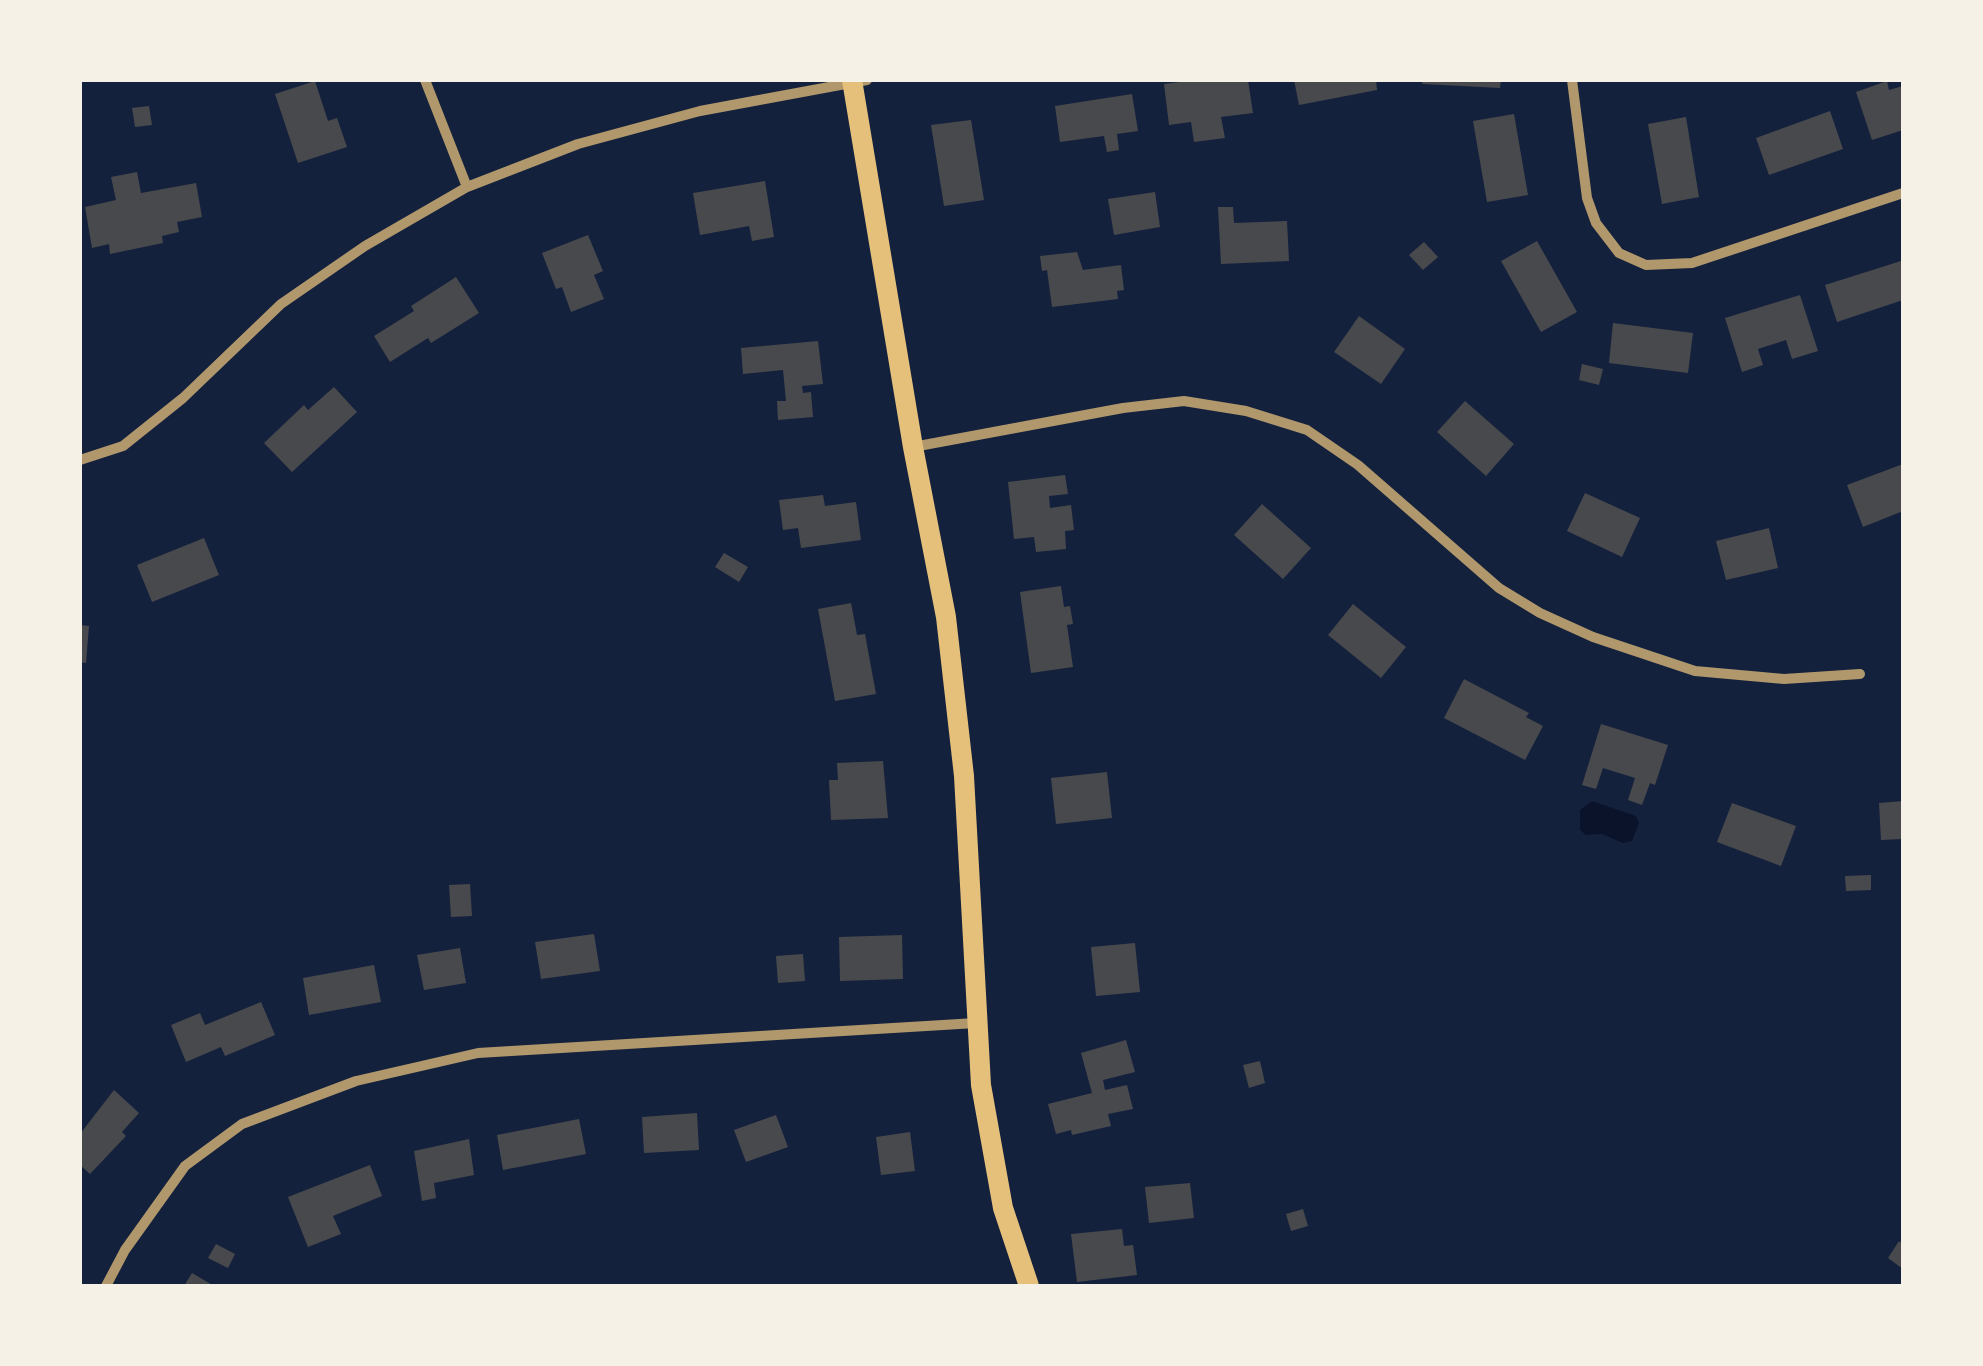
<!DOCTYPE html>
<style>
body{margin:0}
#map{position:relative;width:1983px;height:1366px;overflow:hidden;background:#14213d;font-family:Figtree,sans-serif}
canvas{display:block}
.frame{position:absolute;inset:0;border:82px solid #f6f1e7;pointer-events:none}
</style>
<div id="map">
<canvas width="1983" height="1366"></canvas>
<div class="frame"></div>
</div>
<script>
const context = document.querySelector('canvas').getContext('2d');
context.lineJoin = 'round';
function fillPath(path, color) { context.fillStyle = color; context.fill(path, 'evenodd'); }
function strokePath(path, color, width, dash) { context.strokeStyle = color; context.lineWidth = width; context.lineCap = dash ? 'butt' : 'round'; context.setLineDash(dash || []); context.stroke(path); }
const water = new Path2D(`
 M1592,801l44,15 3,7 -7,18 -9,2 -21,-9 -16,1 -6,-5v-20z`);
const building = new Path2D(`
 M1195,80h53l5,33 -32,4 4,21 -31,4 -3,-20 -22,3 -5,-41z
 M1294,80h82l1,10 -78,15z
 M1420,80h81l-1,8 -77,-4z
 M315,81l13,40 9,-3 10,29 -49,16 -23,-69z
 M1887,81l2,9 14,-4v44l-31,10 -16,-48z
 M1132,94l6,37 -21,3 2,16 -12,2 -3,-16 -44,6 -5,-36z
 M149,106l3,19 -17,2 -3,-19z
 M1830,111l13,38 -74,26 -13,-37z
 M1514,114l14,81 -41,7 -14,-81z
 M1686,117l13,80 -37,7 -14,-80z
 M971,120l13,80 -40,6 -13,-81z
 M137,172l4,21 55,-10 6,34 -25,5 2,10 -17,4 1,7 -53,11 -1,-10 -17,4 -7,-41 31,-7 -5,-23z
 M765,181l9,56 -22,4 -3,-15 -49,9 -7,-42z
 M1155,192l5,35 -46,8 -6,-36z
 M1218,207h15l1,16 53,-2 2,40 -68,3z
 M588,235l15,36 -9,4 10,24 -33,13 -9,-25 -6,2 -14,-36z
 M1537,241l40,71 -36,20 -40,-71z
 M1424,242l14,15 -15,13 -14,-15z
 M1077,252l6,18 38,-5 3,25 -7,1 1,8 -66,8 -5,-37 -5,1 -2,-15z
 M1901,261l2,39 -66,22 -12,-37z
 M456,277l23,36 -48,30 -3,-5 -38,24 -16,-26 40,-25 -3,-5z
 M1800,295l18,56 -26,8 -6,-19 -28,9 5,16 -21,7 -17,-54z
 M1359,316l46,33 -24,35 -47,-32z
 M1613,323l80,10 -5,40 -79,-10z
 M818,341l5,43 -21,2 1,7 8,-1 2,25 -35,3 -1,-19h9l-3,-31 -40,4 -2,-26z
 M1582,364l21,5 -4,16 -20,-5z
 M334,387l23,25 -65,60 -28,-29 40,-38 4,5z
 M1465,401l49,43 -28,32 -49,-44z
 M1903,464v47l-40,16 -16,-42z
 M1065,475l3,19 -19,2 1,12 21,-3 3,25 -9,1 1,18 -30,3 -2,-15 -20,2 -6,-57z
 M1585,493l55,25 -18,39 -55,-26z
 M823,495l2,11 31,-4 5,38 -60,8 -3,-20 -15,2 -4,-30z
 M1262,504l49,44 -28,31 -49,-44z
 M1769,528l9,40 -52,12 -10,-39z
 M204,538l15,37 -67,27 -15,-37z
 M724,553l24,14 -9,15 -24,-15z
 M1061,586l3,21 6,-1 3,18 -6,1 6,42 -42,6 -11,-81z
 M851,603l6,32 8,-1 11,60 -41,7 -17,-92z
 M1353,604l53,43 -25,31 -53,-43z
 M80,625l9,1 -3,37 -6,-1z
 M1464,679l65,34 -3,4 17,9 -18,34 -81,-42z
 M1601,724l67,21 -13,40 -5,-2 -8,22 -14,-5 7,-22 -32,-10 -7,21 -14,-4z
 M883,761l5,57 -57,2 -2,-40h9l-1,-17z
 M1107,772l5,46 -56,6 -5,-46z
 M1903,801v38l-22,1 -2,-37z
 M1732,803l64,23 -15,40 -64,-24z
 M1871,875v15l-25,1 -1,-15z
 M470,884l2,32 -21,1 -2,-32z
 M594,934l6,37 -59,8 -6,-37z
 M902,935l1,44 -63,2 -1,-44z
 M1135,943l5,49 -44,4 -5,-49z
 M460,948l6,35 -42,7 -7,-35z
 M803,954l2,27 -27,2 -2,-27z
 M374,965l7,37 -72,13 -6,-37z
 M261,1002l14,33 -50,21 -4,-9 -35,15 -15,-37 29,-12 5,12z
 M1126,1040l9,32 -32,8 2,10 22,-5 6,24 -25,5 3,12 -39,9 -1,-5 -15,4 -8,-30 44,-11 -11,-40z
 M1260,1061l5,22 -16,5 -6,-23z
 M114,1090l25,23 -17,19 4,4 -36,38 -10,-9v-31z
 M697,1113l2,37 -55,3 -2,-36z
 M776,1115l12,32 -42,15 -12,-32z
 M579,1119l7,35 -83,16 -6,-35z
 M910,1132l5,39 -34,4 -5,-38z
 M469,1139l5,36 -40,8 2,15 -14,3 -8,-50z
 M370,1165l12,31 -49,20 8,18 -33,13 -20,-50z
 M1190,1183l4,35 -45,5 -4,-36z
 M1303,1209l5,17 -17,5 -5,-17z
 M1122,1229l2,17 9,-1 4,30 -60,7 -6,-48z
 M1899,1241l4,3v25l-15,-11z
 M216,1244l19,10 -7,14 -20,-10z
 M192,1273l22,13h-30z`);
const minor = new Path2D(`
 M425,80l42,107
 M1572,80l15,118 9,25 23,30 27,12 46,-2 211,-70
 M913,447l210,-39 61,-7 62,10 61,19 51,35 141,123 41,25 53,24 102,34 89,8 76,-5
 M80,460l43,-14 60,-48 98,-94 84,-58 102,-59 111,-43 122,-33 167,-31
 M106,1286l19,-36 60,-84 57,-42 114,-43 122,-28 498,-30`);
const secondary = new Path2D(`
 M852,80l61,367 33,170 18,159 17,309 22,123 26,78`);
fillPath(water, '#0b132b');
fillPath(building, '#48494c');
strokePath(minor, '#b1986c', 10);
strokePath(secondary, '#e5c07b', 20);
</script>
